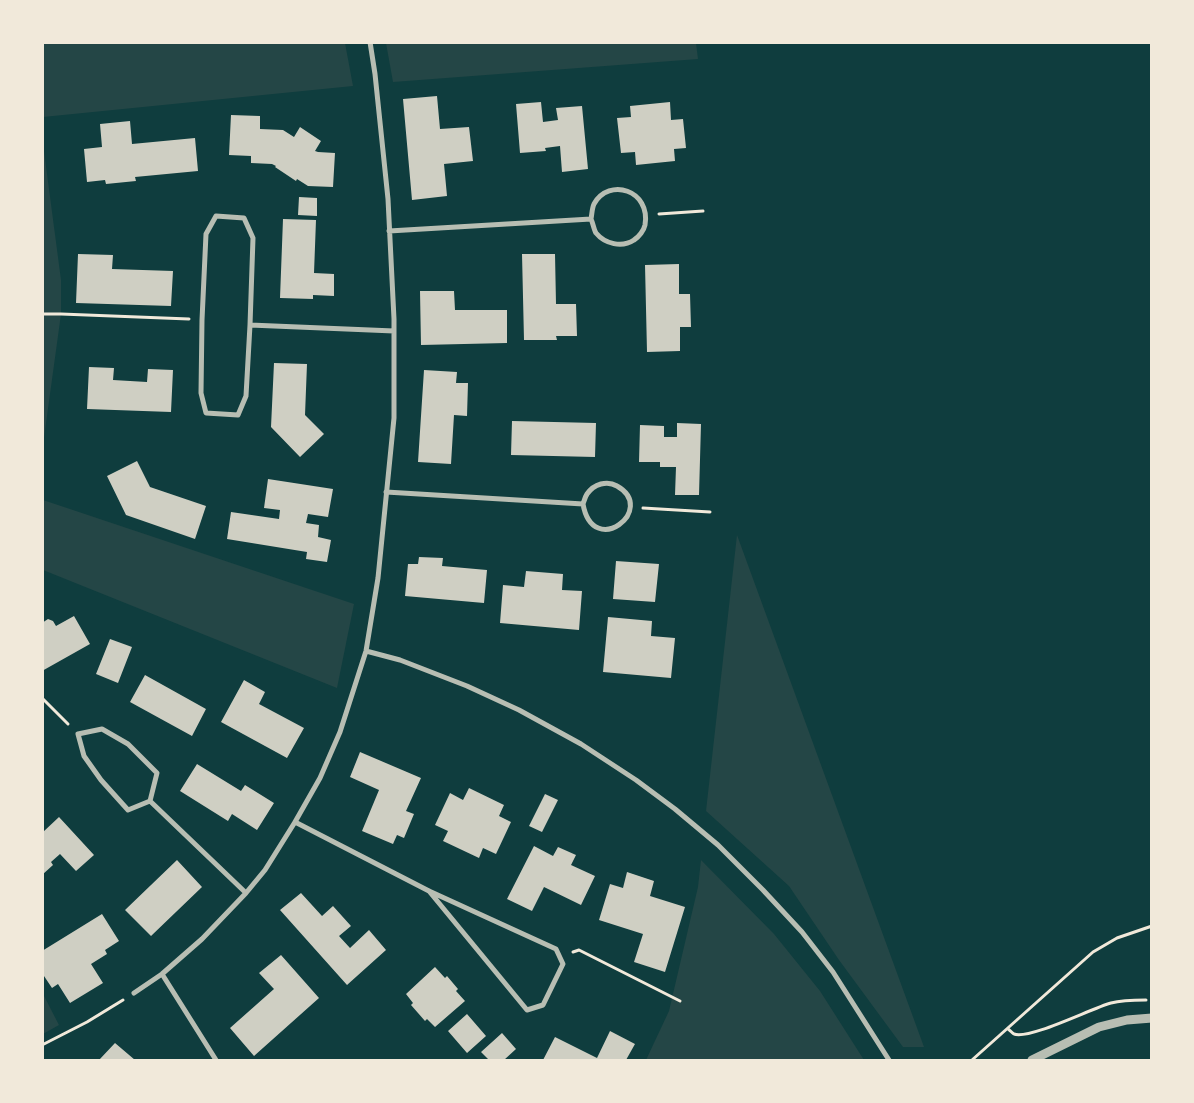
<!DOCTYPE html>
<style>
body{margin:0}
#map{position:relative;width:1194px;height:1103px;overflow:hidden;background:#0f3d3e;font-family:Quicksand,sans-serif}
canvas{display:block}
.frame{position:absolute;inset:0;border:44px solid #f1e9da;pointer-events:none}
</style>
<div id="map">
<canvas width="1194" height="1103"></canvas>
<div class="frame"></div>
</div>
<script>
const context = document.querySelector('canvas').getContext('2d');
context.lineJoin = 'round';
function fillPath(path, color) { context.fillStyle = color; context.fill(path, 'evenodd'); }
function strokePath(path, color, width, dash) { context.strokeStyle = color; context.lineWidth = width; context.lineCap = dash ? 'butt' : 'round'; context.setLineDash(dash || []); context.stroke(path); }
const green = new Path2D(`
 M43,42l302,1 8,43 -310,31z
 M386,43h310l2,16 -305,23z
 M42,136l19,144v34l-18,131z
 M43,500l311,104 -17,84 -294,-118z
 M737,535l187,512h-21l-64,-87 -50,-74 -83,-75z
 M701,860l73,74 46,57 44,69h-218l23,-49 29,-124z
 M43,994l16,31 -16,9h-1z`);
const building = new Path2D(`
 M437,96l3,33 29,-2 4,34 -29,3 3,32 -35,4 -9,-101z
 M541,102l2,20 15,-2 -2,-12 26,-2 6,63 -26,3 -2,-26 -15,2 1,3 -26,2 -4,-49z
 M670,102l1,18 12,-1 3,29 -12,1 1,12 -39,4 -1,-13 -14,1 -4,-35 14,-1 -1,-11z
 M231,115l29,1v13l23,1 11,7 6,-10 21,14 -6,10 3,1 17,1 -2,34 -25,-1 -11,-7 -1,2 -21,-14 1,-1 -4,-2 -21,-1v-7l-22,-1z
 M130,121l2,23 63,-6 3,33 -63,6 1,4 -30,3 -1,-4 -18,2 -3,-33 18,-2 -2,-23z
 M299,197l18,1v18l-19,-1z
 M283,219l33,1 -2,53 20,1v22l-21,-1v4l-33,-1z
 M78,254l35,1 -1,14 61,2 -2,35 -95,-3z
 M522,254h33l1,50h20l1,32h-21l1,4h-33z
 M679,264v30h11l1,33h-11v24l-33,1 -2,-87z
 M420,291h34l1,19h52v33l-86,2z
 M274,363l33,1 -2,51 19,19 -24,23 -29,-30z
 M89,367l25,1 -1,12 34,2 1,-13 25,1 -2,42 -84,-3z
 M424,370l33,2 -1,11h12l-1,33 -13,-1 -3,49 -33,-2z
 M512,421l84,2 -1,34 -84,-2z
 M677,423l24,1 -2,71h-24l1,-28h-16v-5h-21l1,-37 24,1v11h13z
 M137,461l13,26 56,19 -11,33 -69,-24 -19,-39z
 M268,479l65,10 -5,28 -20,-3 -2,9 13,2 -1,12 13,3 -4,22 -21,-3 1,-7 -80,-13 4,-27 48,7 1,-9 -16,-2z
 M419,557l24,1 -1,8 45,4 -3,33 -79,-7 3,-32h10z
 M616,561l43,3 -4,38 -42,-3z
 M526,571l37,3 -1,16 20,1 -3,39 -79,-7 3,-38 21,2z
 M74,616l16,28 -48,27v-37l2,-1 -2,-4v-6l6,-4 5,2 3,5z
 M608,617l44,4 -1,15 24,2 -4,40 -68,-6z
 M110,639l22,8 -14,36 -22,-9z
 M145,675l61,34 -14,27 -62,-34z
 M244,680l21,12 -6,12 45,24 -17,30 -66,-36z
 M360,752l61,26 -15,33 8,3 -10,24 -7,-3 -4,9 -31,-13 17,-41 -29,-13z
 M197,764l44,27 4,-6 29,18 -17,27 -25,-16 -4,7 -48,-30z
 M469,788l35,17 -5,11 12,6 -15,32 -13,-6 -4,10 -36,-17 5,-10 -13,-6 15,-32 13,7z
 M545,794l13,6 -16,32 -13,-6z
 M59,817l35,38 -18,16 -16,-17 -9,8 2,3 -11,10v-42z
 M534,846l19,10 5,-9 18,8 -5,10 24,11 -14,29 -37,-18 -12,24 -25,-12z
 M177,860l25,27 -51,49 -26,-26z
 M627,872l27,9 -4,15 35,11 -20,65 -31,-10 9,-28 -44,-14 11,-36 13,4z
 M301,893l21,23 11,-10 18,20 -12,10 11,12 19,-18 17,20 -39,35 -67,-75z
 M102,914l17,27 -14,9 2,4 -16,10 12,19 -33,20 -12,-19 -6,4 -10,-15v-22z
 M281,955l38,43 -65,58 -24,-28 44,-39 -15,-16z
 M435,967l10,11 2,-2 11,13 -2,2 9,10 -30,26 -8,-8 -2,2 -14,-16 2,-2 -7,-9z
 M467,1014l19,22 -19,17 -19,-22z
 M610,1031l25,13 -9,16h-83l12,-23 42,21z
 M502,1033l14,16 -12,11h-15l-8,-8z
 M115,1043l20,17h-36z`);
const path = new Path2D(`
 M659,214l44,-3
 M42,314h19l128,5
 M643,508l67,4
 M42,698l26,26
 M573,952l6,-2 101,51
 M1008,1029c1,0 5,5 6,5 15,6 78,-26 97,-31 11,-3 24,-3 35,-3
 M42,1045l45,-23 36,-22
 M972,1060l121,-108 24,-14 35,-12`);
const minor = new Path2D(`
 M216,216l28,2 9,20 -3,87 -4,71 -8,19 -32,-2 -5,-20 1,-73 4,-86z
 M389,231l202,-12c2,4 3,11 5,14 9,11 26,15 38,7 5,-3 10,-10 11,-15 6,-35 -36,-48 -51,-21 -2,4 -2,10 -3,15
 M250,325l144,6
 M386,492l197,12c1,-3 2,-7 4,-10 7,-10 20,-14 30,-8 41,23 -24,74 -34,18
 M366,651l34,9 67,26 52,24 62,34 55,36 39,29 43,36 45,45 39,42 31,40 56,88
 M150,801l-22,9 -27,-30 -17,-24 -6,-22 24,-5 26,15 29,29 -7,28 96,92
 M295,822l134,69 127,58 7,15 -20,41 -16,5 -98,-119
 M162,974l54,86
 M134,993l28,-19 40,-35 44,-46 19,-23 30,-48 25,-44 20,-46 26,-81 12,-73 16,-160v-99l-6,-120 -13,-125 -5,-32`);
const tertiary = new Path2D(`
 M1032,1060l67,-33 28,-7 25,-2`);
fillPath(green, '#244646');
fillPath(building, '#cfcfc3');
strokePath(path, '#f1e9da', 3);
strokePath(minor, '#b8beb3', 5);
strokePath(tertiary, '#b8beb3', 9);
</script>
